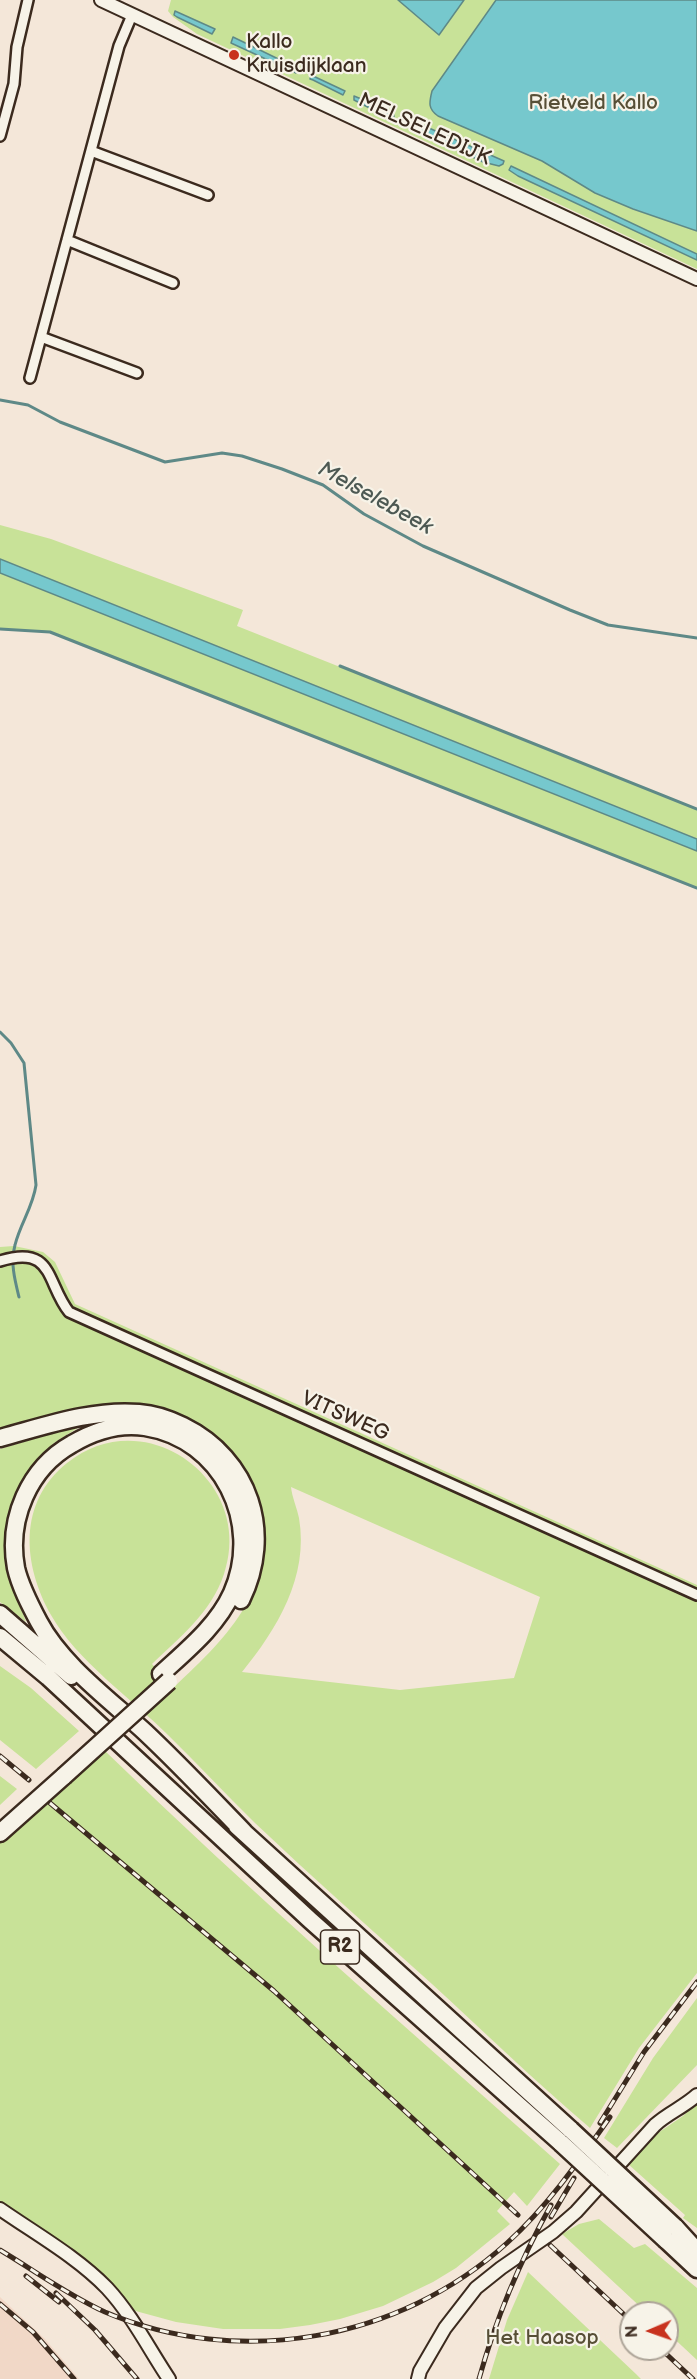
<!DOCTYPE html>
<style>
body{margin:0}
#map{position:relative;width:697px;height:2379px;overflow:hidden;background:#f4e7d9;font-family:"Balsamiq Sans",sans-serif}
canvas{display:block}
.north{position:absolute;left:619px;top:2301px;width:60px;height:60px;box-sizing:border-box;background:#f7f3e8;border:2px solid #aca397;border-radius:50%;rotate:268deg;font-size:16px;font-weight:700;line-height:24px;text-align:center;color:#3b2a1e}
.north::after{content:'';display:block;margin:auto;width:21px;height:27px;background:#c8321e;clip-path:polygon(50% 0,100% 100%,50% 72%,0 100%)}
</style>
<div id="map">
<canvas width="697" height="2379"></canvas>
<div class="north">N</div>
</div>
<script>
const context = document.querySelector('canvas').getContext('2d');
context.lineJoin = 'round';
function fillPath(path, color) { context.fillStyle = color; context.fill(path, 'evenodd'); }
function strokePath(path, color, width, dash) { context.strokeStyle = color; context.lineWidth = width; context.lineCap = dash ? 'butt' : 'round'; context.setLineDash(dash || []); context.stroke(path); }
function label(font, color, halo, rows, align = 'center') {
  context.font = font + ' "Balsamiq Sans",sans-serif'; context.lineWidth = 4.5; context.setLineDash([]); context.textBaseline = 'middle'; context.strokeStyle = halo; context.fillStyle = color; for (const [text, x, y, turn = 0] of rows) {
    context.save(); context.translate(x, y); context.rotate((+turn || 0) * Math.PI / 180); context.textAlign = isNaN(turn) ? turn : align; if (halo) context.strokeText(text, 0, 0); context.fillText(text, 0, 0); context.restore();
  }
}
const built = new Path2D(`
 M0,2297l45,42 34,40h-79z`);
const green = new Path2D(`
 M171,0h526v269l-500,-235 -24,-17 -5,-6z
 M0,525l51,14 192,71 -6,16 460,183v30l-697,-280z
 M0,573l697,278v37l-647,-256 -50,-3z
 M14,1246l29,6 12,10 20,42 622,281v388l-58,75 -49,80c-54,-46 -106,-96 -158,-144 -59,-53 -119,-106 -177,-161 -30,-29 -57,-59 -87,-88 -36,-36 -92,-75 -117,-120 -28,-50 -34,-112 16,-152 78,-63 189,18 157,111 -13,39 -44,63 -72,90l23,26 -1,-3c56,-52 105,-101 84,-183 -7,-27 -19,-47 -43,-62 -9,-6 -34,-26 -42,-27 -9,-3 -31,3 -41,4 -44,4 -88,9 -132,13v-185zM291,1487l249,110 -26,81 -114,12 -158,-18c35,-43 67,-95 57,-154 -2,-10 -7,-21 -8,-31z
 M84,1424l-30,19 -33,39 -17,54 6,42 16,44 -26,-20v-153z
 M0,1666l31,22 48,43 -43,38 -36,-29z
 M104,1750c147,143 303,278 456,414l-33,42 -13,-14 -17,19 13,13 -54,44 -23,14 -50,24 -43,13 -30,6 -30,4h-57l-47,-7 -44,-12 -54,-54 -78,-54v-361l68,-61 3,2z
 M0,1776l17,13 -17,16z
 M697,1998v67l-80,83 -13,-10 49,-80z
 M697,2102v126l-14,-10 2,-3 -57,-51 21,-25 34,-23z
 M599,2219l35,29 11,-4 52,44v72l-30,-28v-19h-20l-85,-79 17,-10z
 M528,2272l108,102 5,5h-152l18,-59z`);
const water = new Path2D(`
 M398,0h66l-25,35z
 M496,0h201v231l-64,-22 -38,-16 -53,-32 -104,-45c-10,-7 -9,-13 -6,-25z
 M175,11l40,18 -3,5 -35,-17 -3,-2z
 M233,37l66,32 -3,4 -65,-30z
 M311,75l34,16 -2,4 -30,-15 -3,-1z
 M354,96l39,16 1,5h-7l-33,-17z
 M413,121l91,40 -1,3 -4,2 -16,-4 -74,-35 -2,-5z
 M511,166l186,88v6l-179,-84 -9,-6z
 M0,559l697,280v12l-697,-278z`);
const stream = new Path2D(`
 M0,400l28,5 32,17 105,40 57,-9 20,3 40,13 41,16 41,29 59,32 147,64 38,15 89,13
 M0,629l50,3 647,256
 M340,666l357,143
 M0,1032l11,11 13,20 12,122c-3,22 -16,39 -21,60 -5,17 0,36 4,52`);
const minor = new Path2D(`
 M0,136l14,-52 3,-37 11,-47
 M91,151l117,44
 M67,240l106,43
 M41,337l96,36
 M30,378l89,-332 13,-31
 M0,1261c54,-17 46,22 69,51l628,283`);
const secondary = new Path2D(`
 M101,0l596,279
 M0,2209c36,25 77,48 107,79 25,27 42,61 62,91
 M418,2379l2,-8 25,-43 31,-40 25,-20 52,-36 23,-20 79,-87c13,-12 29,-18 42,-30`);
const motorway = new Path2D(`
 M0,1438c45,-12 92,-29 139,-25 15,1 30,6 44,13 67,33 91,107 58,174
 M0,1614l71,62
 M0,1637l48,40 262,243 251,223
 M161,1674c26,-24 56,-48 71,-81 31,-70 -10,-154 -87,-166 -26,-4 -51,4 -73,17 -43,24 -65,75 -56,124 4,18 14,37 23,54 22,42 71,78 106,110 34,32 66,66 99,100
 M237,1826l334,304
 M0,1833l64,-57
 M675,2227l22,24
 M666,2240l31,29`);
const rail = new Path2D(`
 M0,1756l29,24
 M50,1803l224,188 244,224
 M600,2123l44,-71 53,-70
 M551,2217l23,-39
 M550,2245l81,76
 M0,2250c35,21 68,45 105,62 134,57 294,29 402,-69 40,-36 72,-82 103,-126
 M26,2276l33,26
 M56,2293l39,37 42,49
 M0,2304l33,28 41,47
 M661,2349l32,30
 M479,2379c17,-61 41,-118 72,-174`);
const motorwayBridge = new Path2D(`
 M64,1776l105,-95
 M571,2130l104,97
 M561,2143l105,97`);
const markers = [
 [234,55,6,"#c8321e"]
];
const shields = [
 [340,1947,39]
];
const shieldNames = [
 ["R2",340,1947]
];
const poiNames = [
 ["Kallo",246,43],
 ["Kruisdijklaan",246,67]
];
const parkNames = [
 ["Rietveld Kallo",593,104],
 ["Het Haasop",542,2339]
];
const streetNames = [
 ["MELSELEDIJK",424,130,25],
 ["VITSWEG",345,1417,24]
];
const waterNames = [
 ["Melselebeek",375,499,29]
];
fillPath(built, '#f1d8c7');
fillPath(green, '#c8e298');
fillPath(water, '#76c8cd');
strokePath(water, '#5e8987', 1.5);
strokePath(stream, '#5e8987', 3);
strokePath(minor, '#3b2a1e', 14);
strokePath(secondary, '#3b2a1e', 16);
strokePath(motorway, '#3b2a1e', 21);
strokePath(minor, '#f7f3e8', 9);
strokePath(secondary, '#f7f3e8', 12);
strokePath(motorway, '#f7f3e8', 16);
strokePath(rail, '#3b2a1e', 5);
strokePath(rail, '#f7f3e8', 3, [9]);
strokePath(motorwayBridge, '#3b2a1e', 21, []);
strokePath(motorwayBridge, '#f7f3e8', 16);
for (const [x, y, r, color] of markers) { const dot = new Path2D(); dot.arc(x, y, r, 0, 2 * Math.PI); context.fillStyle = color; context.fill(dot); strokePath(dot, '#f7f3e8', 2); }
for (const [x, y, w] of shields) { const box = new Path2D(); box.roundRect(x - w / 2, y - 17, w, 34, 4.5); context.fillStyle = '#f7f3e8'; context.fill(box); strokePath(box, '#3b2a1e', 1.5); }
label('bold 20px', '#3b2a1e', null, shieldNames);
label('21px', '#3b2a1e', '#f7f3e8', poiNames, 'left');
label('21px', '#574f36', '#f7f3e8', parkNames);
label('21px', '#3b2a1e', '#f7f3e8', streetNames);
label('italic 22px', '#4d5953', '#f7f3e8', waterNames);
</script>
